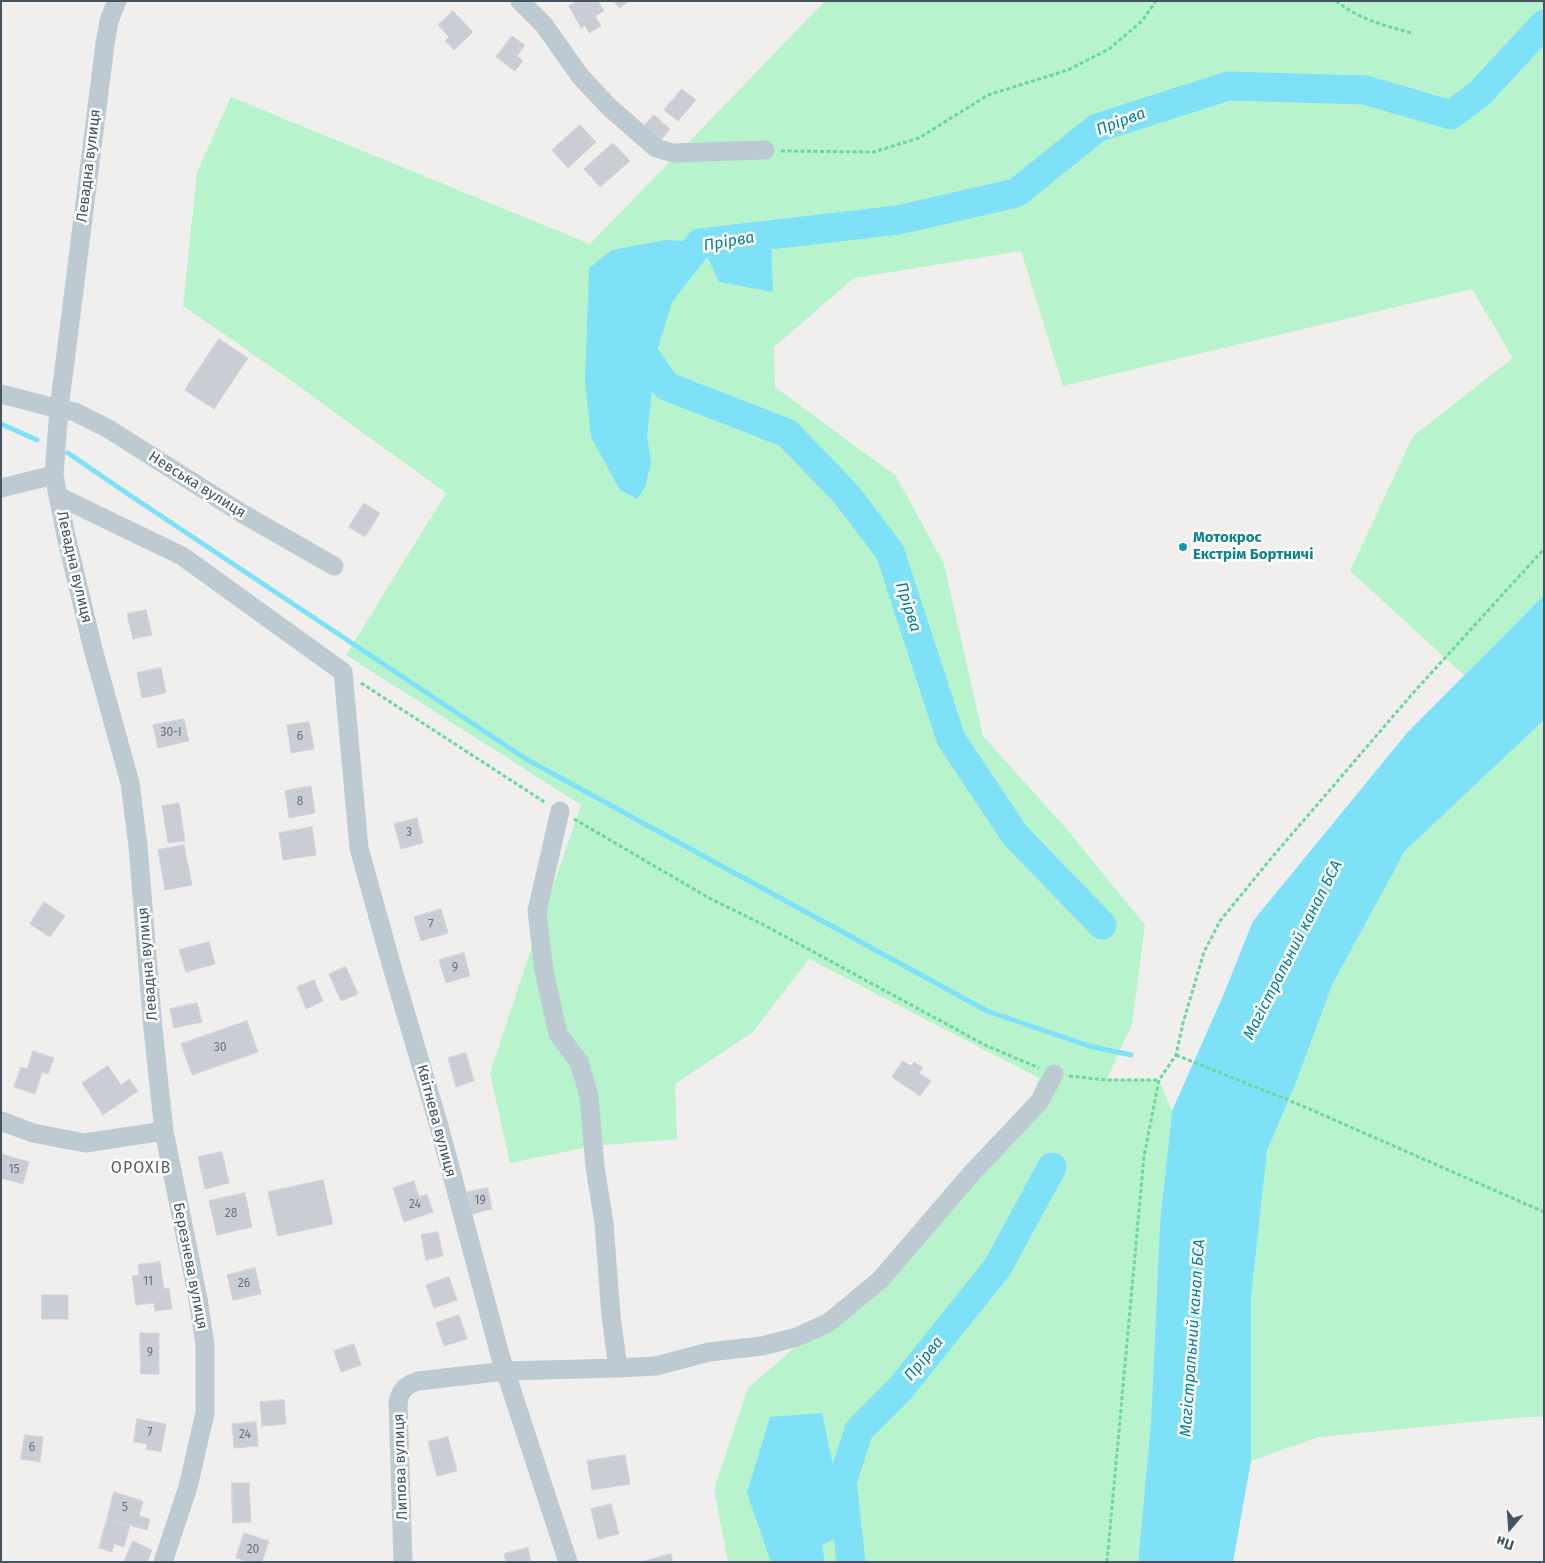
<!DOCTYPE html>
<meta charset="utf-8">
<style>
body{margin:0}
#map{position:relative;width:1545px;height:1563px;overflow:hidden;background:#f1eeee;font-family:"Fira Sans",sans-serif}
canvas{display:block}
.frame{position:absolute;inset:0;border:2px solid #44535e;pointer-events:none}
.north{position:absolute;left:1485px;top:1503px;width:50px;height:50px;-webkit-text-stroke:4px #fff;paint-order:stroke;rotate:198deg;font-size:14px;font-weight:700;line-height:20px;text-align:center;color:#44535e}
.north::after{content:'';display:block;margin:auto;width:18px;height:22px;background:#44535e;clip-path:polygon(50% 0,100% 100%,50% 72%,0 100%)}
</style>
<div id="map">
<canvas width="1545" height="1563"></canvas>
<div class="frame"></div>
<div class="north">Пн</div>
</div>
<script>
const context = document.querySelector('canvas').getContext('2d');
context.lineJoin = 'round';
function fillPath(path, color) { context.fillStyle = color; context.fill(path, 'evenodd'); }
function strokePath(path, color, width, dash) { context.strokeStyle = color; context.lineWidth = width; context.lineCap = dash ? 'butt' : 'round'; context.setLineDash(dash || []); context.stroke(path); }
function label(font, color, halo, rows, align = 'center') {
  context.font = font + ' "Fira Sans",sans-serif'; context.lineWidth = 5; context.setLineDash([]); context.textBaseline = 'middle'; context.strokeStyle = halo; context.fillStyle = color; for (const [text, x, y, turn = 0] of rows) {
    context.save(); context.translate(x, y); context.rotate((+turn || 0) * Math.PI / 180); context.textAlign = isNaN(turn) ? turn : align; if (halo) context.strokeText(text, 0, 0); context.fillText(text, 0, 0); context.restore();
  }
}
const green = new Path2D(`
 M825,1h719v594l-80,80 -114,-104 63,-135 100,-78 -41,-69 -409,97 -42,-135 -167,27 -80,69 1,40 121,89 48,88 39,172 81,90 81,99 -13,99 -25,55 52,1 13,31 -12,112 -9,199 -13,140h-410l-14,-73 34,-101 139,-121 145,-172 7,-17 -230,-119 -56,73 -78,52 2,55 -83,7 -84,17 -20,-90 33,-100 58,-168 -235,-150 100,-162 -160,-116 -103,-71 14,-134 34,-75 359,147z
 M1544,720v697h-20l-205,20 -68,24v-163l16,-147 30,-71 35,-95 73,-134z`);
const water = new Path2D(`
 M726,227l23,16 22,1 2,48 -54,-10 -11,-24h-29l-16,20 -16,36 9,40 -9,82 4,27 -6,24 -8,12 -17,-9 -29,-53 -6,-55 4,-114 23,-18 54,-10 20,1z
 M1544,595v125l-139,131 -73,134 -35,95 -30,71 -16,147v163l-18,101h-95l13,-140 9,-199 12,-112 51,-115 30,-75 154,-188z
 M822,1413l14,67 14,52 -28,13 3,17h-54l-24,-69 23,-76z`);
const stream = new Path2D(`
 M1,424l36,16
 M68,453l57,39 401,267 461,252 102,35 42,9`);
const river = new Path2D(`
 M1102,925l-87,-90 -64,-96 -61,-187 -44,-58 -59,-61 -121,-47 -24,-35 17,-56 41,-52 198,-23 118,-27 81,-65 131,-42 137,4 86,25 29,-22 64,-69
 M851,1562l-9,-80 17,-52 41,-41 97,-121 55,-101`);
const building = new Path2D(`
 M578,1h20l6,10 -9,5 6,10 -12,7 -4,-8 -4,3 -12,-22z
 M614,1h14l-8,7z
 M453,11l20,21 -19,18 -9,-9 4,-4 -11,-12z
 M512,36l13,9 -8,11 6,5 -8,10 -19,-14z
 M682,89l14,11 -18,21 -14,-11z
 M654,115l16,14 -9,11 -17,-14z
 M580,125l16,17 -28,26 -16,-18z
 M613,143l17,18 -30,26 -16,-18z
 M219,339l29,19 -34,51 -29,-19z
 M364,503l16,10 -15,24 -16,-10z
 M146,610l6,25 -19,4 -6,-25z
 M161,668l5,25 -24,5 -5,-25z
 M184,719l5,22 -31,7 -5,-23z
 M309,722l5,27 -23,4 -4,-28z
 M311,786l4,27 -26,5 -4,-27z
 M179,803l6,38 -17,2 -6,-37z
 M417,818l6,25 -22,6 -7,-25z
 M312,827l4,28 -33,5 -4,-27z
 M184,845l8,40 -27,5 -7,-40z
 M44,902l21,14 -15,21 -20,-13z
 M441,909l7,24 -27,8 -7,-24z
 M209,942l6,22 -29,8 -7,-22z
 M464,953l6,23 -24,7 -7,-23z
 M346,967l12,27 -17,7 -12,-27z
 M314,980l9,21 -17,8 -9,-22z
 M197,1003l5,19 -28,6 -4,-19z
 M247,1021l11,31 -66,23 -11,-31z
 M33,1051l21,7 -6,16 -6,-2 -7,22 -21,-7 7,-20 6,2z
 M466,1053l8,28 -18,6 -8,-29z
 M903,1061l8,5 3,-4 9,6 -4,5 12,8 -11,15 -28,-19z
 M108,1066l13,19 8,-6 9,12 -35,24 -21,-32z
 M222,1152l7,31 -24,6 -7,-32z
 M2,1154l27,8 -6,22 -22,-6z
 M323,1180l10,44 -55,12 -10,-44z
 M414,1181l5,16 8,-3 6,18 -29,10 -11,-34z
 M488,1188l4,21 -20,5 -5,-22z
 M245,1193l7,34 -35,8 -8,-34z
 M438,1232l5,24 -17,4 -5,-25z
 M160,1262l4,27 5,-1 3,21 -17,2 -1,-8 -18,2 -4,-29 7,-1 -1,-10z
 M255,1268l6,26 -28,6 -6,-25z
 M449,1277l8,23 -23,8 -8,-23z
 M42,1295h26v24h-26z
 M459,1315l8,24 -23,7 -8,-23z
 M140,1333h19v41h-18z
 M354,1344l7,21 -20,7 -7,-21z
 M284,1400l2,24 -24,2 -2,-24z
 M137,1419l29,5 -5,28 -15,-3 1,-5 -13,-2z
 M256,1422l2,24 -24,2 -2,-24z
 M25,1435l18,2 -3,25 -19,-3z
 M448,1437l9,34 -20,5 -9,-34z
 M625,1455l5,29 -38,6 -5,-29z
 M232,1483h17l2,39 -18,1z
 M114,1492l29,9 -4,15 11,3 -3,11 -40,-11z
 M611,1504l8,30 -21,5 -7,-30z
 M107,1519l23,6 -6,22 -10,-3 -2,8 -13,-4z
 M244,1533l25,8 -7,21h-13l-13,-4z
 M133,1541l19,9 -5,12h-23z
 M528,1548l3,14h-25l-2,-8z
 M671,1554l2,8h-32z`);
const path = new Path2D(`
 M1336,1c23,18 49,25 76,32
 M781,151l93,1 45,-14 69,-43 80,-25 41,-21 33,-28 14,-20
 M361,683l185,120
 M574,819l135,79 55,27 221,120 54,23
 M1176,1055l122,49 246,108
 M1069,1076l38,4h52
 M1107,1562l37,-406 15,-76 17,-25 7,-32 21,-71 16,-31 48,-59 145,-169 131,-144`);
const minor = new Path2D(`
 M117,1l-8,20 -4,23 -46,365 -5,66 12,61 27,113 37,134 8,63 15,183 11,102 34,168 7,46v68l-17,74 -25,75
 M520,1l24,24 36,51 29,31 47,41 17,5 92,-3
 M1,394l58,15 16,3 32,16 136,86 91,52
 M1,488l53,-13
 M58,496l124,60 161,116 16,176 33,119 47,159 61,229 68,207
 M560,811l-23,100 7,60 14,63 21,28 10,34 6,71 9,56 7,93 7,52
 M1,1121l32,12 52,10 79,-12
 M403,1562l-5,-159c2,-13 8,-18 20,-22l88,-10 112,-3 38,-2 53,-14 53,-6 35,-9 31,-14 52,-43 91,-106 69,-73 14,-27`);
const markers = [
 [1183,547,5,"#0f9aa8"]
];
const numberNames = [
 ["30-І",171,733],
 ["6",300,737],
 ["8",300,802],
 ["3",409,833],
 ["7",431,925],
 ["9",455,968],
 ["30",220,1048],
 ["15",14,1170],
 ["19",480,1201],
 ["24",415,1205],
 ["28",231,1214],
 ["11",148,1282],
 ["26",244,1284],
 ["9",150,1353],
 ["7",150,1433],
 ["24",245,1435],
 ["6",32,1448],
 ["5",125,1508],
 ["20",253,1550]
];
const streetNames = [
 ["Левадна вулиця",89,166,-83],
 ["Невська вулиця",197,485,32],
 ["Левадна вулиця",74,567,77],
 ["Левадна вулиця",148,964,-95],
 ["Квітнева вулиця",436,1121,75],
 ["Березнева вулиця",190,1266,79],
 ["Липова вулиця",401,1467,-92]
];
const cultureNames = [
 ["Мотокрос",1193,538],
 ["Екстрім Бортничі",1193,555]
];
const waterNames = [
 ["Прірва",1121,122,-21],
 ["Прірва",729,242,-10],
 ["Прірва",908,607,72],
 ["Магістральний канал БСА",1293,950,-63],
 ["Магістральний канал БСА",1193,1338,-86],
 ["Прірва",924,1359,-51]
];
const neighbourhoodNames = [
 ["ОРОХІВ",141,1169]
];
fillPath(green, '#b7f4cd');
fillPath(water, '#7ee1f7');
strokePath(stream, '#7ee1f7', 5);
strokePath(river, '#7ee1f7', 29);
fillPath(building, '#caced4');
strokePath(building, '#d1d4db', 1);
strokePath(path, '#6bd79e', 3, [4, 2.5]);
strokePath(minor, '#bdcad2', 19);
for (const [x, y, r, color] of markers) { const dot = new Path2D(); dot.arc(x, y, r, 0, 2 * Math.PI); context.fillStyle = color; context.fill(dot); strokePath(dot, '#fff', 2); }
label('12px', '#66727c', null, numberNames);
label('15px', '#44535e', '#fff', streetNames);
label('bold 15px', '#0d838f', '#fff', cultureNames, 'left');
label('italic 16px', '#03819c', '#fff', waterNames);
context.letterSpacing = '1px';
label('16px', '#5a5f64', '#fff', neighbourhoodNames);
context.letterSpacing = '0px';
</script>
